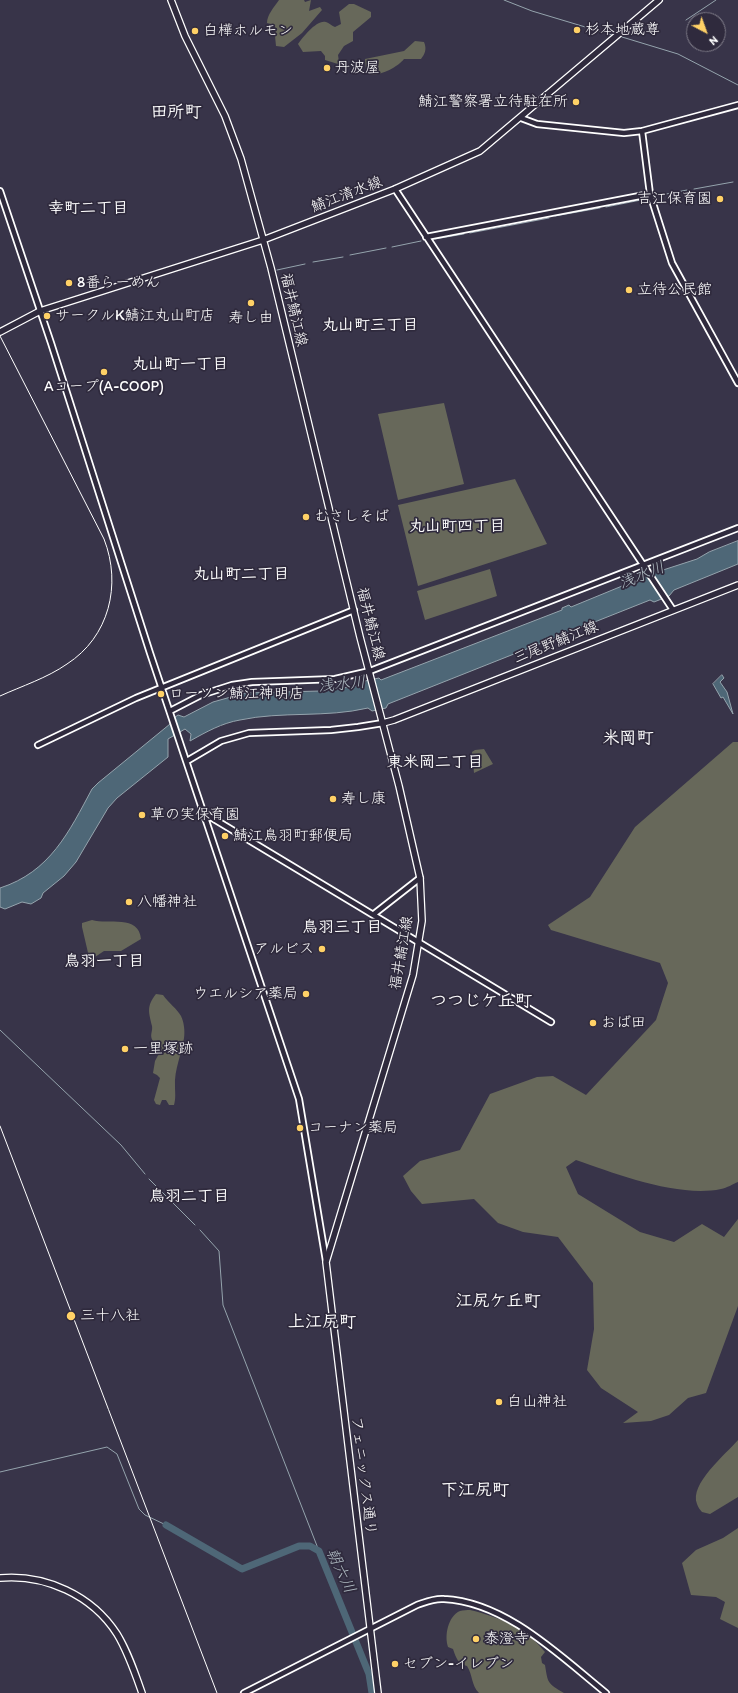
<!DOCTYPE html>
<meta charset="utf-8">
<style>
body{margin:0}
#map{position:relative;width:738px;height:1693px;overflow:hidden;background:#383449;font-family:Itim,sans-serif}
canvas{display:block}
.north{position:absolute;left:686px;top:12px;width:40px;height:40px;box-sizing:border-box;background:#2f2a3d;border:1px solid #827f8b;border-radius:50%;rotate:139deg;font-size:11px;font-weight:700;line-height:16px;text-align:center;color:#fff}
.north::after{content:'';display:block;margin:auto;width:14px;height:18px;background:#ffd166;clip-path:polygon(50% 0,100% 100%,50% 72%,0 100%)}
</style>
<div id="map">
<canvas width="738" height="1693"></canvas>
<div class="north">N</div>
</div>
<script>
const context = document.querySelector('canvas').getContext('2d');
context.lineJoin = 'round';
function fillPath(path, color) { context.fillStyle = color; context.fill(path, 'evenodd'); }
function strokePath(path, color, width, dash) { context.strokeStyle = color; context.lineWidth = width; context.lineCap = dash ? 'butt' : 'round'; context.setLineDash(dash || []); context.stroke(path); }
function label(font, color, halo, rows, align = 'center') {
  context.font = font + ' Itim,"Klee One",sans-serif'; context.lineWidth = 3.5; context.setLineDash([]); context.textBaseline = 'middle'; context.strokeStyle = halo; context.fillStyle = color; for (const [text, x, y, turn = 0] of rows) {
    context.save(); context.translate(x, y); context.rotate((+turn || 0) * Math.PI / 180); context.textAlign = isNaN(turn) ? turn : align; if (halo) context.strokeText(text, 0, 0); context.fillText(text, 0, 0); context.restore();
  }
}
const green = new Path2D(`
 M279,0h25l1,2 6,-2 -2,11 11,-4 2,3 -20,23 -18,14 -8,-1 -1,-10 1,-7 -5,-5 -4,-1c0,-8 7,-16 12,-23z
 M349,4h5l17,8v5l-18,15v9l-9,5 -6,9 1,7 -1,2 -13,-4v-4l-4,-5 -18,1 -5,-8c5,-7 19,-25 28,-22 3,1 6,4 9,5l6,-3 -2,-12z
 M415,41l9,1c3,7 1,12 -3,17h-17c-6,8 -24,17 -35,16l-3,-6 -1,-10 39,-8z
 M444,403l20,81 -66,16 -20,-86z
 M515,479l32,65 -129,42 -20,-81z
 M490,569l7,27 -72,24 -8,-29z
 M733,742h5v440c-5,2 -11,6 -17,7 -42,9 -105,-15 -145,-29l-10,7 12,27 62,38 34,10 28,-18 22,13 14,-18v87l-32,87 -18,5 -19,17 -18,6 -28,2 15,-11 -37,-24 -14,-18 7,-41 -1,-46 -35,-46 -35,-5 -25,-9 -24,-24 -52,5 -11,-13 -8,-15 17,-15 40,-11 30,-56 47,-17 16,-1 33,19 70,-75 12,-37 -8,-20 -109,-33 -3,-5 42,-28 45,-70z
 M484,749l9,15 -19,9 -2,-21 3,-2z
 M92,920c16,5 47,-6 49,19l-20,12h-17l-12,8 -3,-2 -7,-30v-4z
 M156,994l7,1c5,7 15,15 18,21 3,6 4,15 3,22 -2,15 -10,32 -9,48 0,7 1,12 -1,19h-5l-3,-5h-4l-2,5 -4,-1 -2,-4 6,-22 -3,-3 -4,-2 2,-12 7,-13c-3,-4 -6,-2 -9,-7 -4,-6 0,-9 -1,-15 -3,-14 -6,-19 4,-32z
 M738,1440v57l-28,17 -8,-2c-2,-2 -4,-5 -5,-8 -8,-20 29,-50 41,-64z
 M738,1528v100l-18,-9 5,-17 -9,-5 -25,-2 -9,-32 14,-13 27,-12z
 M470,1610c29,7 56,18 75,42l-4,5 1,6 3,2c3,18 2,18 19,28h-85c-8,-8 -6,-18 -12,-27 -9,-2 -11,-8 -14,-17l-5,-2c-4,-11 0,-31 12,-36 3,-1 7,-1 10,-1z`);
const water = new Path2D(`
 M738,541v23l-64,26 -5,6 -15,6 -4,-2 -262,104 -2,4 -14,3 -4,-3c-42,10 -86,3 -128,12 -18,3 -34,12 -50,21l1,-7 -6,-5 -17,10v18l-51,41 -9,10 -32,54 -12,14 -21,17 -2,5 -10,6 -9,-2 -17,7 -5,-2v-19c50,-16 69,-56 92,-99l6,-6 72,-59 1,-4 7,-5 6,2 29,-15 32,-9 75,-2 3,-3 12,-1 2,2 25,-4 3,-4 14,-3 2,2 181,-70v-2l7,-3 2,2 73,-30 2,-3 10,-4 4,1 37,-12 12,-7z
 M722,675l2,3 -4,4 7,10 6,22 -10,-17 -2,1 -8,-14z`);
const stream = new Path2D(`
 M504,0l28,11 80,24
 M686,20l30,-20
 M622,37l56,17 60,31
 M694,189l39,-7
 M656,196l31,-6
 M606,207l40,-8
 M555,216l45,-8
 M470,233l79,-15
 M435,239l29,-5
 M392,247l29,-6
 M350,255l36,-7
 M313,262l30,-5
 M277,270l28,-6
 M0,1030l121,115 24,29
 M149,1179l46,46
 M200,1230l19,21 4,54 96,246
 M0,1472l107,-25 10,7 22,55 6,6 21,10`);
const river = new Path2D(`
 M166,1525l76,44 57,-23h11l9,5 50,123 3,19`);
const tertiary = new Path2D(`
 M521,118l16,6 87,9 18,-2 96,-26
 M642,131l8,63 22,69 66,120
 M395,189l278,421
 M0,191l51,152 99,310 149,446 27,162
 M426,237l224,-43
 M170,711l31,-16 31,-10 20,-3 83,-3 35,-8 368,-143
 M38,745l98,-47 218,-88
 M187,761l34,-20 28,-8 82,-3 27,-3 25,-4
 M204,813l347,209
 M374,914l46,-36
 M244,1693l173,-88c9,-3 17,-7 27,-6 62,3 116,57 162,94`);
const secondary = new Path2D(`
 M171,0l14,36 40,80 16,43 30,109 89,369 39,149 21,92 2,43 -9,54 -87,287 52,431
 M0,332l40,-21 223,-71 132,-51 85,-38 179,-151
 M383,723l11,-3 344,-135
 M0,1578c45,-4 92,17 117,56 11,18 18,39 25,59`);
const tram = new Path2D(`
 M0,336l104,203c18,46 5,98 -37,125 -20,14 -45,22 -67,32
 M0,1126l217,567`);
const markers = [
 [577,30,4,"#ffd166"],
 [195,31,4,"#ffd166"],
 [327,68,4,"#ffd166"],
 [576,102,4,"#ffd166"],
 [720,199,4,"#ffd166"],
 [69,283,4,"#ffd166"],
 [629,290,4,"#ffd166"],
 [251,303,4,"#ffd166"],
 [47,316,4,"#ffd166"],
 [104,372,4,"#ffd166"],
 [306,517,4,"#ffd166"],
 [161,694,4,"#ffd166"],
 [333,799,4,"#ffd166"],
 [142,815,4,"#ffd166"],
 [225,836,4,"#ffd166"],
 [129,902,4,"#ffd166"],
 [322,949,4,"#ffd166"],
 [306,994,4,"#ffd166"],
 [593,1023,4,"#ffd166"],
 [125,1049,4,"#ffd166"],
 [300,1128,4,"#ffd166"],
 [71,1316,5,"#ffd166"],
 [499,1402,4,"#ffd166"],
 [476,1639,4,"#ffd166"],
 [395,1664,4,"#ffd166"]
];
const poiNames = [
 ["杉本地蔵尊",585,30],
 ["白樺ホルモン",203,31],
 ["丹波屋",335,68],
 ["鯖江警察署立待駐在所",568,102,"right"],
 ["吉江保育園",712,199,"right"],
 ["8番らーめん",77,283],
 ["立待公民館",637,290],
 ["サークルK鯖江丸山町店",55,316],
 ["寿し由",251,318,"center"],
 ["Aコープ(A-COOP)",104,387,"center"],
 ["むさしそば",314,517],
 ["ローソン鯖江神明店",169,694],
 ["寿し康",341,799],
 ["草の実保育園",150,815],
 ["鯖江鳥羽町郵便局",233,836],
 ["八幡神社",137,902],
 ["アルビス",314,949,"right"],
 ["ウエルシア薬局",298,994,"right"],
 ["おば田",601,1023],
 ["一里塚跡",133,1049],
 ["コーナン薬局",308,1128],
 ["三十八社",80,1316],
 ["白山神社",507,1402],
 ["泰澄寺",484,1639],
 ["セブン-イレブン",403,1664]
];
const streetNames = [
 ["鯖江清水線",347,195,-21],
 ["福井鯖江線",293,310,77],
 ["福井鯖江線",370,624,76],
 ["三尾野鯖江線",556,643,-22],
 ["福井鯖江線",402,953,-80],
 ["フェニックス通り",363,1476,83]
];
const neighbourhoodNames = [
 ["幸町二丁目",88,209],
 ["丸山町三丁目",370,326],
 ["丸山町一丁目",180,365],
 ["丸山町四丁目",457,527],
 ["丸山町二丁目",241,575],
 ["東米岡二丁目",435,763],
 ["鳥羽三丁目",342,928],
 ["鳥羽一丁目",104,962],
 ["鳥羽二丁目",189,1197]
];
const waterNames = [
 ["浅水川",642,576,-22],
 ["浅水川",342,685,-6],
 ["朝六川",340,1571,65]
];
const quarterNames = [
 ["田所町",176,113],
 ["米岡町",628,739],
 ["つつじケ丘町",481,1002],
 ["江尻ケ丘町",498,1302],
 ["上江尻町",322,1323],
 ["下江尻町",475,1491]
];
fillPath(green, '#67685a');
fillPath(water, '#4e6777');
strokePath(water, '#95a4ad', 1);
strokePath(stream, '#95a4ad', 1);
strokePath(river, '#4e6777', 7);
strokePath(tertiary, '#fff', 8);
strokePath(secondary, '#fff', 8);
strokePath(tertiary, '#2f2a3d', 4.5);
strokePath(secondary, '#2f2a3d', 5.5);
strokePath(tram, '#fff', 1);
for (const [x, y, r, color] of markers) { const dot = new Path2D(); dot.arc(x, y, r, 0, 2 * Math.PI); context.fillStyle = color; context.fill(dot); strokePath(dot, '#2f2a3d', 1.5); }
label('15px', '#fff', '#2f2a3d', poiNames, 'left');
label('15px', '#fff', '#2f2a3d', streetNames);
label('bold 16px', '#fff', '#2f2a3d', neighbourhoodNames);
label('italic 16px', '#afbbc2', '#2f2a3d', waterNames);
label('bold 17px', '#fff', '#2f2a3d', quarterNames);
</script>
